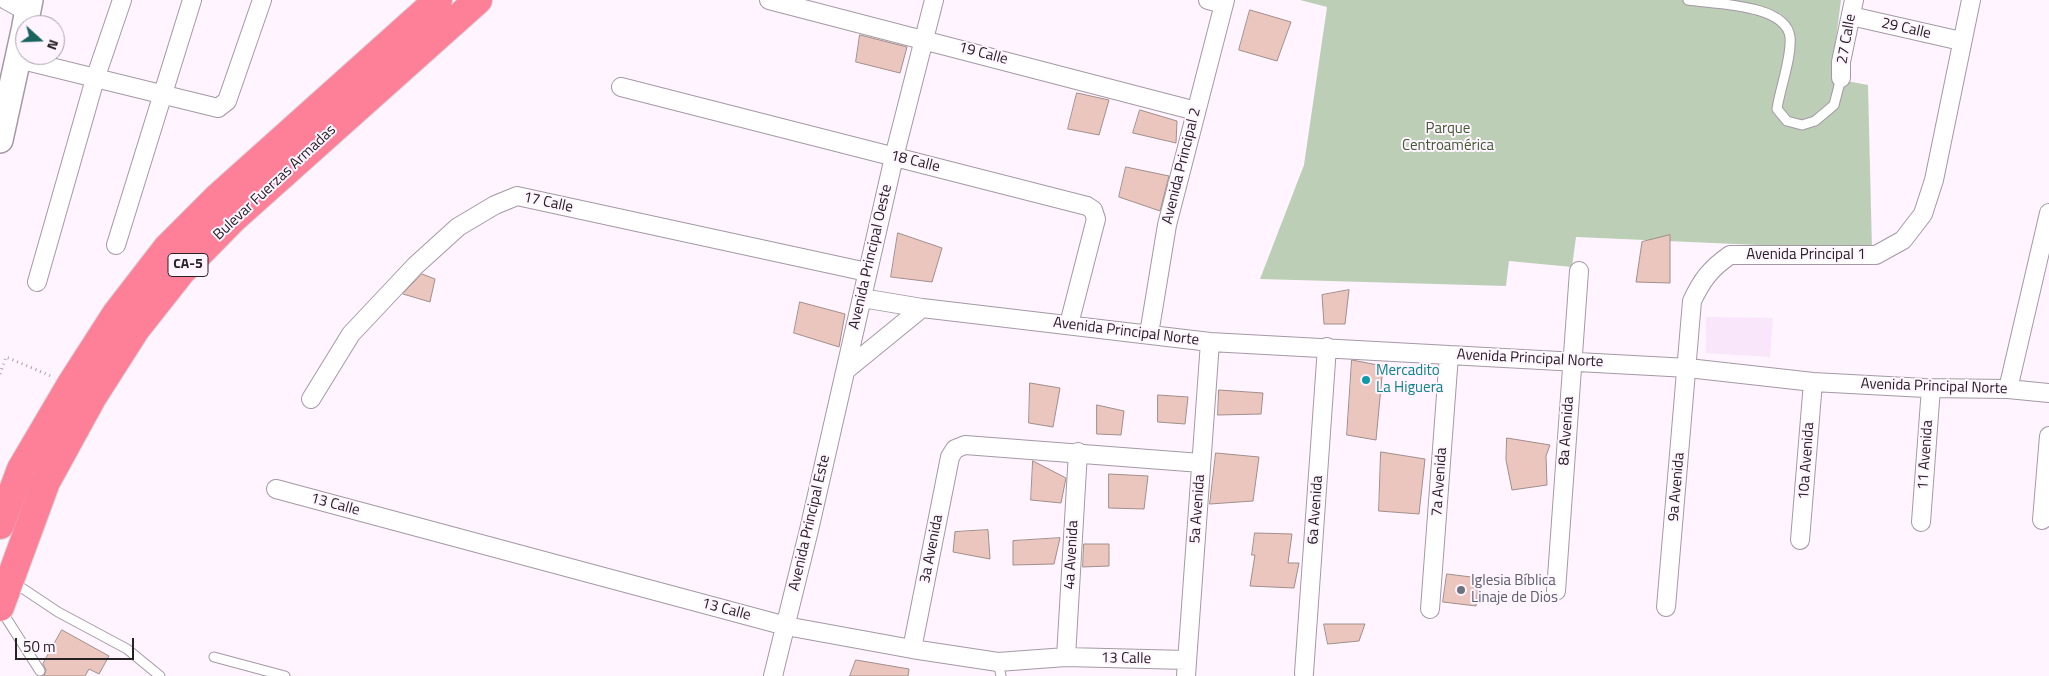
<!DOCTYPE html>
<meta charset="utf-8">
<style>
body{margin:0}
#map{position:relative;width:2049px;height:676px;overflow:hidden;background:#fff4ff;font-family:"Titillium Web",sans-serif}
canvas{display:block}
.north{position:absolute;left:15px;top:15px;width:50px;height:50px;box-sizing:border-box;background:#fff4ff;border:1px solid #a9a0a8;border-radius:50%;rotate:110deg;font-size:14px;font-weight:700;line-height:20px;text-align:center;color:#272226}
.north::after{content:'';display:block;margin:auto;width:18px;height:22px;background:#19655e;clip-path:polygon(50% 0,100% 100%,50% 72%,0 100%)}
.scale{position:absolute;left:15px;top:638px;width:119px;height:22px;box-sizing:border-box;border:2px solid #272226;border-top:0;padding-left:6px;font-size:15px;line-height:18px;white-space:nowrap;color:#272226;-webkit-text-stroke:4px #fff4ff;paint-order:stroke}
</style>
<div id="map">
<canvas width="2049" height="676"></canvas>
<div class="north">N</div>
<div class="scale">50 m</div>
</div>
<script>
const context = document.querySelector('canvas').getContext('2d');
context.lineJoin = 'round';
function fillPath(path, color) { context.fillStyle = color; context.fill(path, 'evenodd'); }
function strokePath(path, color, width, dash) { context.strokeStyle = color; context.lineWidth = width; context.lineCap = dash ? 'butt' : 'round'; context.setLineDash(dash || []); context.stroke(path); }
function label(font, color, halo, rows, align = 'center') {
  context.font = font + ' "Titillium Web",sans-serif'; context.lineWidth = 4; context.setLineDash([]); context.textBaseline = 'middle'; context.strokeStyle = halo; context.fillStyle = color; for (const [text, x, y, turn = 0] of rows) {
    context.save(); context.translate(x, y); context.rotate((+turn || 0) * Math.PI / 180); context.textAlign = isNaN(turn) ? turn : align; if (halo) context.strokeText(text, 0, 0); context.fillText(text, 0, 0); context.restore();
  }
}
const built = new Path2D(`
 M1706,317l67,1 -3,39 -64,-4z`);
const green = new Path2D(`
 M1300,0h541l-10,78 37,7 4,165 -296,-13 -4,30 -63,-6 -3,25 -246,-7 44,-114 23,-158z`);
const building = new Path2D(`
 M1250,10l41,12 -14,39 -38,-11z
 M860,35l47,12 -7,26 -44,-11z
 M1077,93l32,7 -10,35 -31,-6z
 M1140,110l37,11 -1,22 -43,-10z
 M1126,167l43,9 -9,35 -41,-14z
 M898,233l44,15 -10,34 -41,-5z
 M1670,235v48l-34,-1 6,-40z
 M422,274l13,5 -5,23 -27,-8z
 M1349,290l-4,34h-21l-2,-29z
 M800,302l45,12 -6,33 -45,-14z
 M1352,360l31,6 -7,74 -29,-5z
 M1030,383l30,5 -7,39 -24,-4z
 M1219,390l44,3 -2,21 -43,1z
 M1158,395l30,2 -3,27 -27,-2z
 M1097,405l27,6 -3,24 -24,-1z
 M1507,438l43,7 -4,11 1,29 -35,5 -6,-30z
 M1381,452l44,7 -6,55 -40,-3z
 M1216,453l43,4 -6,44 -43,3z
 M1033,461l33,17 -5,25 -30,-3z
 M1109,474l39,2 -4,33 -35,-1z
 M988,530l2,29 -37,-7 2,-20z
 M1255,533l37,1 -4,29h11l-5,25 -44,-2 5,-31h-3z
 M1060,538l-6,26 -41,1v-24z
 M1084,544h25v22l-26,1z
 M1447,574l32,4 -3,28 -33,-4z
 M1324,624h41l-6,17 -31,3z
 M62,630l47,26 -10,18 -10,-5 -4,7h-41l2,-6 -3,-6z
 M856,660l53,9 -1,7h-58z`);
const path = new Path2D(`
 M0,374l6,-17 45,19`);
const lane = new Path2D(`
 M1688,0c26,4 98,4 102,37 2,20 -10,51 -13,72l10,12 15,4 13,-4 19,-16 7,-27
 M13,582l45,30 69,37 33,27
 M1,610l39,61
 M214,657l71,19
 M998,662l3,14`);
const street = new Path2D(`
 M6,0l22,12
 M769,0l427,111
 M1208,0l16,4
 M1851,16l110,25
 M18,59l200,49 9,-7 35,-101
 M1841,78v-16l13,-62
 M621,87l466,119 6,4 3,9 -27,105
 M116,245l76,-245
 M37,282l58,-203 27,-79
 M862,298l60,10
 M1149,334l18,-109 58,-225
 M846,370l76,-62 288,34 478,26 125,14 112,6 83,1 41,4
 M2008,389l41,-176
 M311,399l40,-65 64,-68 43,-39 37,-22 22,-9 350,76
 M276,489l510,137 126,23 86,13 68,-5 121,3
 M2042,520l7,-84
 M1921,522l10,-134
 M1800,540l13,-158
 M1556,591l23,-320
 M1666,607l26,-306c10,-21 18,-32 38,-46h146l27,-15 20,-26 11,-34 37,-180
 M1430,609l19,-254
 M912,649l38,-192 5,-8 10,-4 236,18
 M1066,657l12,-205
 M1304,673l23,-326
 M773,676l36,-146 85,-373 40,-157
 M1186,676l24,-334`);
const secondary = new Path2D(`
 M25,25l5,-25
 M0,140l25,-114`);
const highway = new Path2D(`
 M0,525l21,-56 50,-85 45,-70 51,-66 50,-50 221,-198
 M0,607l46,-125 46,-84 44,-69 45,-57 53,-54 244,-218`);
const markers = [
 [1366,380,5,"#0f9aa8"],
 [1461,590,5,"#6b7280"]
];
const shields = [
 [188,265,40]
];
const shieldNames = [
 ["CA-5",188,265]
];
const streetNames = [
 ["29 Calle",1906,29,13],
 ["27 Calle",1847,39,-80],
 ["19 Calle",983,54,15],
 ["18 Calle",915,162,14],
 ["Avenida Principal 2",1182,166,-76],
 ["Bulevar Fuerzas Armadas",275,183,-43],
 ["17 Calle",548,203,12],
 ["Avenida Principal 1",1806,255],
 ["Avenida Principal Oeste",871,257,-77],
 ["Avenida Principal Norte",1126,332,7],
 ["Avenida Principal Norte",1530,359,3],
 ["Avenida Principal Norte",1934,387,2],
 ["8a Avenida",1567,431,-86],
 ["11 Avenida",1926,455,-86],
 ["10a Avenida",1807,461,-86],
 ["7a Avenida",1440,482,-86],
 ["9a Avenida",1677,487,-85],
 ["13 Calle",335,505,15],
 ["5a Avenida",1198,509,-86],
 ["6a Avenida",1316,510,-86],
 ["Avenida Principal Este",810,523,-77],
 ["3a Avenida",932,549,-79],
 ["4a Avenida",1072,555,-87],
 ["13 Calle",726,610,15],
 ["13 Calle",1126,659,1]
];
const parkNames = [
 ["Parque",1448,129],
 ["Centroamérica",1448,146]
];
const cultureNames = [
 ["Mercadito",1376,371],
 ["La Higuera",1376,388]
];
const worshipNames = [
 ["Iglesia Bíblica",1471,581],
 ["Linaje de Dios",1471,598]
];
fillPath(built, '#fae6fa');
fillPath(green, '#bcceb6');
fillPath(building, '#ebc6be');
strokePath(building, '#a18e8a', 1);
strokePath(lane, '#a498a4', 11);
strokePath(street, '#a498a4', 20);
strokePath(secondary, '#a498a4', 28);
strokePath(highway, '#d8d7d8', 30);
strokePath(path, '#a79fa7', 3, [1, 4]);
strokePath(lane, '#fff', 9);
strokePath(street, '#fff', 18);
strokePath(secondary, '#fff', 25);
strokePath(highway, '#fe7f98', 28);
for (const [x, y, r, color] of markers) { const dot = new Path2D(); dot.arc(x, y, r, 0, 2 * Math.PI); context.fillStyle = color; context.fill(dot); strokePath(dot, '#fff4ff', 2); }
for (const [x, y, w] of shields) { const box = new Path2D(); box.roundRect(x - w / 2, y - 11.5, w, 23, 4); context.fillStyle = '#fff4ff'; context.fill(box); strokePath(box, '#272226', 1); }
label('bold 14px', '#272226', null, shieldNames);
label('15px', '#272226', '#fff4ff', streetNames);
label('15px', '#3f5c32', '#fff4ff', parkNames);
label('15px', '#0d838f', '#fff4ff', cultureNames, 'left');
label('15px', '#5b616d', '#fff4ff', worshipNames, 'left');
</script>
